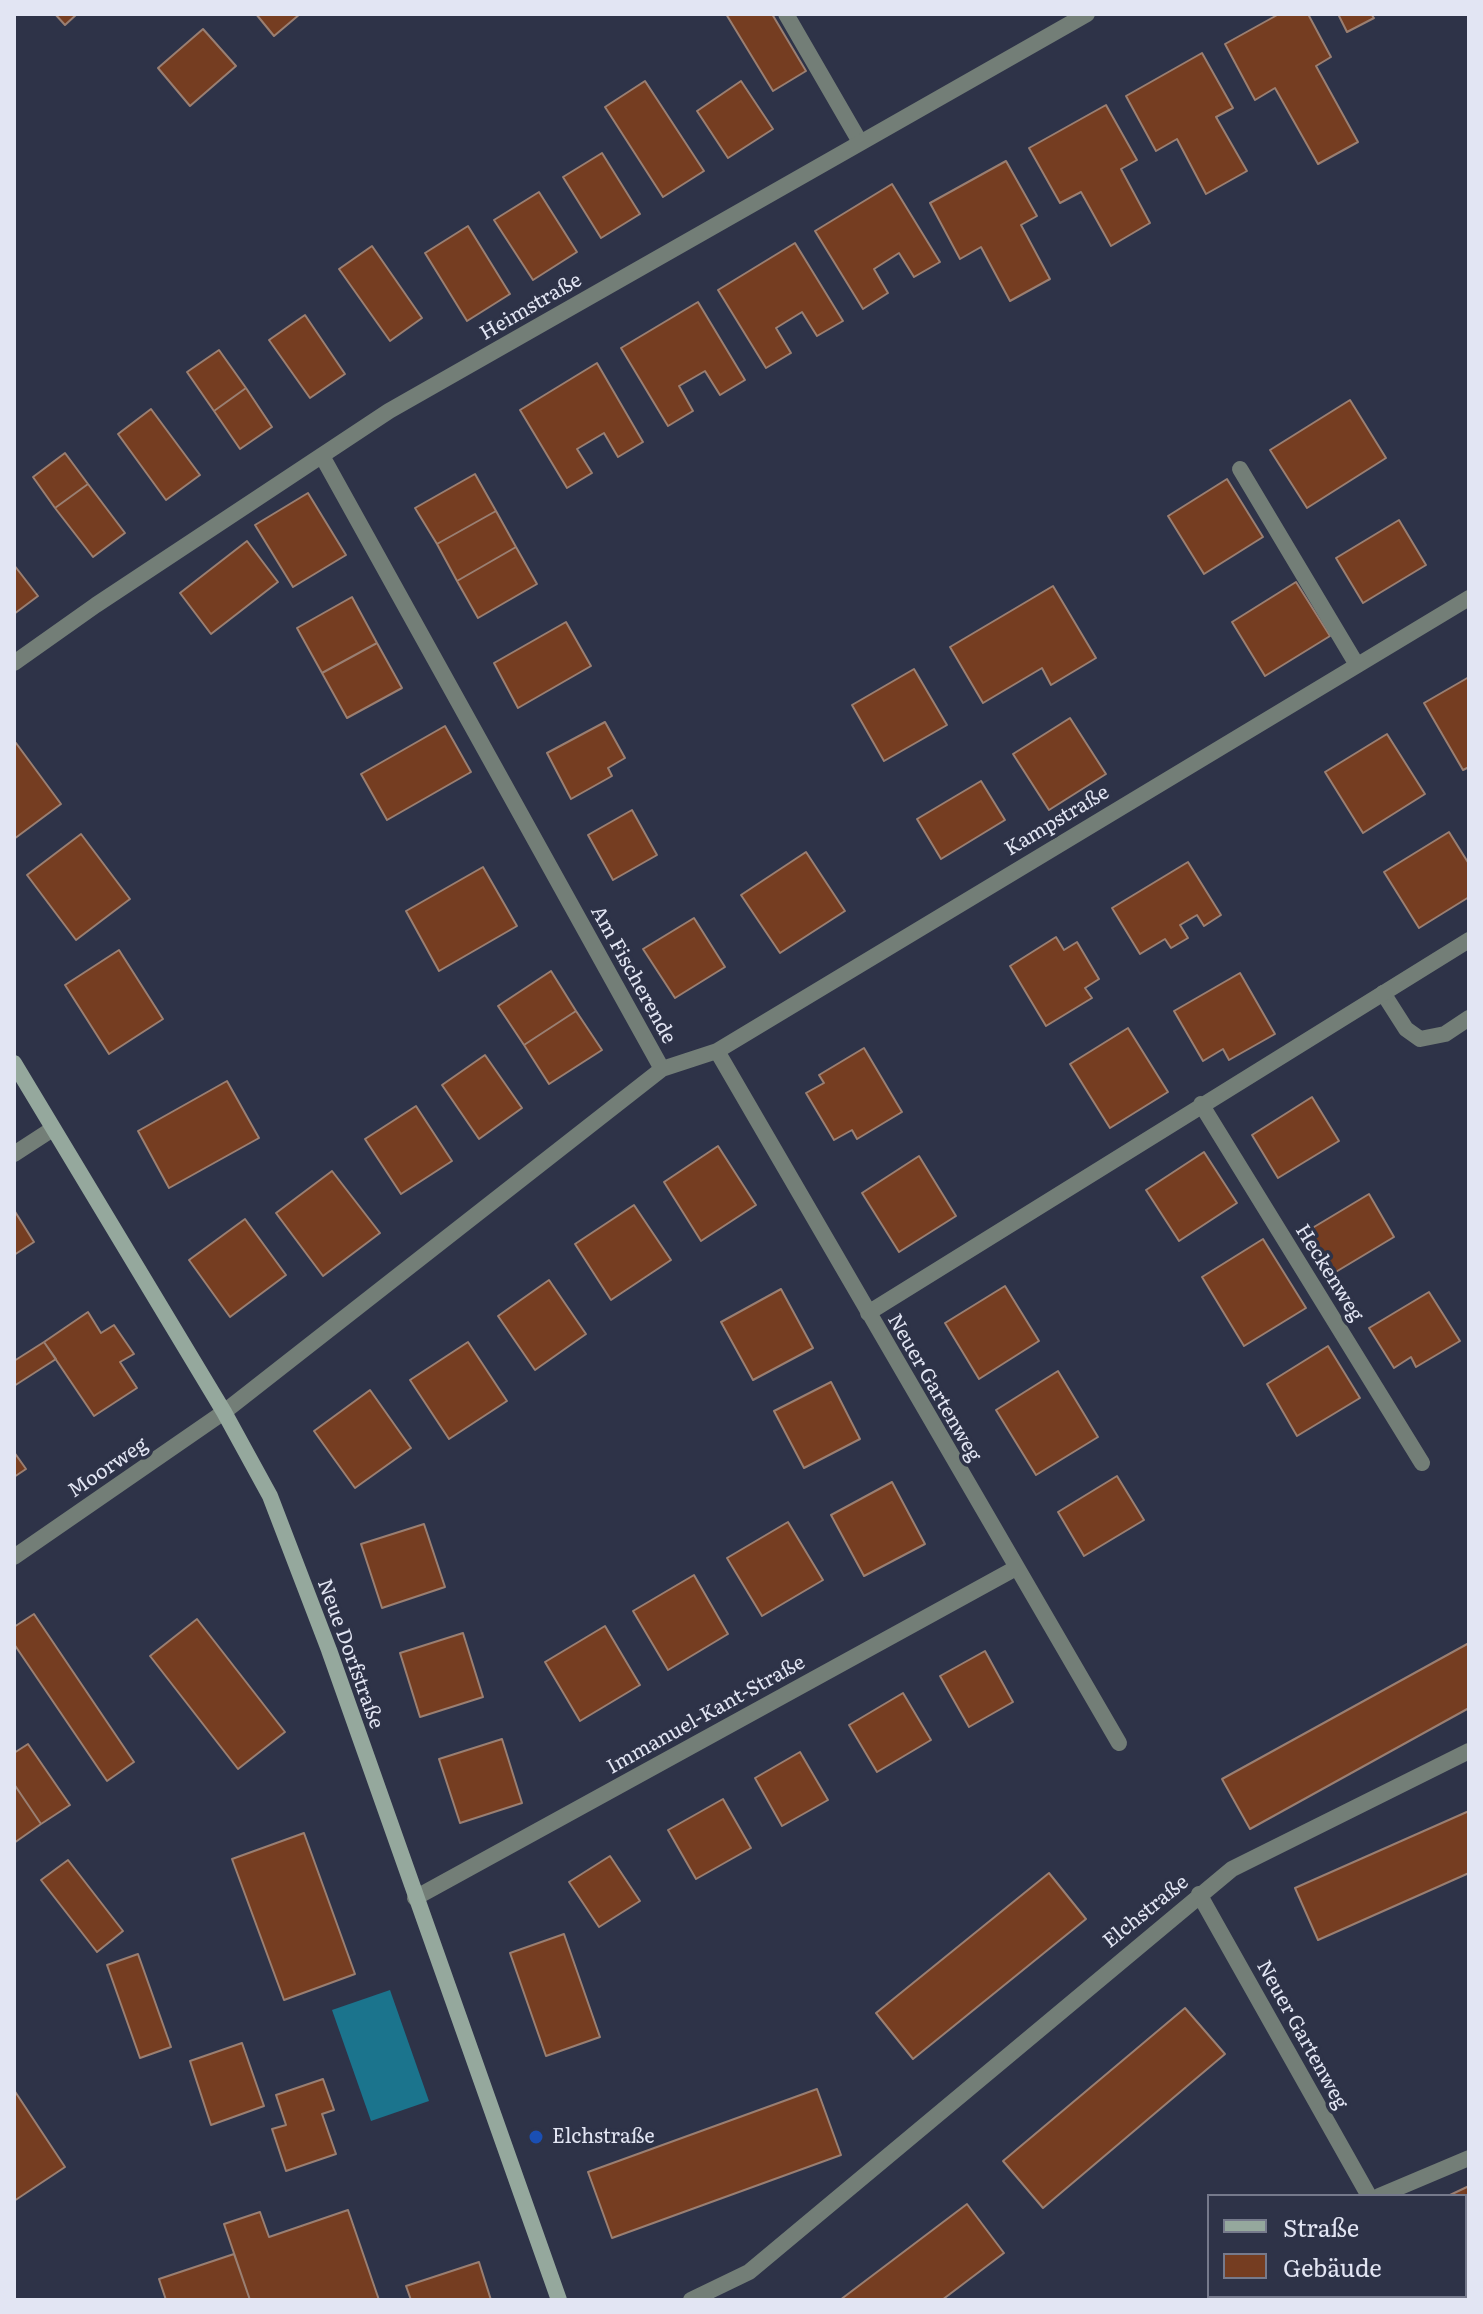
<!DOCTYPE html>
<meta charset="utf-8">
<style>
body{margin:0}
#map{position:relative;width:1483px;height:2314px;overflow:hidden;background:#2e3348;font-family:Literata,serif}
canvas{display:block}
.frame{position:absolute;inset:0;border:16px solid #e2e5f3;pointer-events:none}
.legend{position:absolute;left:1207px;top:2194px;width:260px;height:104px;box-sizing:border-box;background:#2e3348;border:2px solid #767a8c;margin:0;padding:10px 14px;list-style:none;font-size:24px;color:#e2e5f3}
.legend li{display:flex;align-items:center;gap:16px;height:40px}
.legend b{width:40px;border:2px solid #767a8c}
</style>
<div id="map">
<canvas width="1483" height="2314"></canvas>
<div class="frame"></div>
<ul class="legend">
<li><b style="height:10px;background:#95a89d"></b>Straße</li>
<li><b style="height:22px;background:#753d21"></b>Gebäude</li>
</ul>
</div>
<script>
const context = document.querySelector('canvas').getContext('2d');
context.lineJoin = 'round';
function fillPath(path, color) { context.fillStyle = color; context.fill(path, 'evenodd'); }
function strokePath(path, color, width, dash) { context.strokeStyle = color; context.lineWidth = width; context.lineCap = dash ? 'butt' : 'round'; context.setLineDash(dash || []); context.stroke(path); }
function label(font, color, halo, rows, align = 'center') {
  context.font = font + ' Literata,serif'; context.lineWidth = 7; context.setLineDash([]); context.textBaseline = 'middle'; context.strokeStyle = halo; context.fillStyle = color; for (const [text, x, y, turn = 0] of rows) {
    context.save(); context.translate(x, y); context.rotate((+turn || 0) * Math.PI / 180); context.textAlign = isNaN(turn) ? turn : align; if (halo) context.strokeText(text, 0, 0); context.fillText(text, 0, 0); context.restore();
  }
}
const water = new Path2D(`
 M390,1990l39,111 -58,20 -39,-111z`);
const building = new Path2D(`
 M55,14h22l-12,11z
 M256,14h44l-26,22z
 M726,14h46l34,57 -33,20z
 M1279,14h29l23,43 -15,9 42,76 -40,22 -43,-76 -20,12 -30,-56z
 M1338,14h33l3,4 -27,14z
 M203,29l33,37 -46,40 -32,-38z
 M1202,53l31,55 -17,9 31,54 -41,23 -29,-55 -21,12 -30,-55z
 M645,81l59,90 -41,26 -58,-90z
 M741,81l32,48 -45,29 -31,-47z
 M1106,105l31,55 -16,9 29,54 -39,23 -30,-54 -21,11 -31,-55z
 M602,153l38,61 -39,24 -38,-61z
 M1006,161l31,55 -16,9 29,54 -40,22 -29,-54 -21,12 -30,-56z
 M892,184l48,78 -26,15 -15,-24 -25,16 14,24 -25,16 -48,-78z
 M539,192l38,60 -44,28 -39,-60z
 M468,226l42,68 -43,27 -42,-68z
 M795,243l48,78 -26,15 -15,-24 -26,16 15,25 -25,15 -48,-78z
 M372,246l50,72 -32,23 -51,-72z
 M698,302l47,78 -25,15 -15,-24 -26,15 14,25 -25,15 -47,-78z
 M305,315l40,59 -35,24 -41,-58z
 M219,350l27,38 -32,23 -27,-39z
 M597,363l46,79 -25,15 -14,-24 -27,16 15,24 -25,15 -47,-78z
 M246,388l26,39 -32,22 -26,-38z
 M1350,400l36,58 -79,50 -37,-58z
 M151,409l49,66 -34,25 -48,-66z
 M65,453l23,31 -33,24 -22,-31z
 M475,474l21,37 -59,33 -22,-36z
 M1227,479l36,58 -59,37 -36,-58z
 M88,484l37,49 -32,24 -38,-49z
 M308,493l38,62 -53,32 -38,-62z
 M496,511l20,36 -59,34 -20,-37z
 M1399,520l27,45 -63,38 -27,-45z
 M247,541l31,41 -67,52 -31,-41z
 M516,547l21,37 -59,34 -21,-37z
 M14,565l24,31 -24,18z
 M1296,582l34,54 -65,40 -33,-54z
 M1053,586l43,72 -45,27 -9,-17 -59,35 -33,-56z
 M352,597l25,46 -55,30 -25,-45z
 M566,622l25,44 -73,42 -24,-45z
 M377,643l25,45 -55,30 -25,-45z
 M914,669l33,56 -63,36 -32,-56z
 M1469,677v90l-6,3 -39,-67z
 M1070,718l36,56 -57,36 -36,-56z
 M605,722l20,36 -17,10 4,8 -41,23 -24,-46z
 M445,726l26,46 -84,48 -26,-46z
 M1387,734l38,60 -62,39 -38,-61z
 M16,743l45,61 -47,35v-94z
 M981,781l24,39 -64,39 -24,-40z
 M632,810l25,45 -44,25 -25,-45z
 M1449,832l20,32v33l-50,31 -35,-56z
 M81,834l49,65 -54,41 -49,-65z
 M806,852l39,59 -65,42 -39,-58z
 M1188,862l33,53 -17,11 -7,-11 -17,10 8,13 -17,10 -6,-9 -25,15 -28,-46z
 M483,867l34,59 -78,45 -33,-60z
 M694,918l31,49 -50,31 -32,-49z
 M1056,937l8,13 13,-8 22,37 -14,9 7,10 -46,28 -36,-60z
 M119,950l44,69 -54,35 -44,-69z
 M551,971l25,40 -52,34 -26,-39z
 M1240,973l35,61 -46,26 -6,-11 -20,12 -29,-50z
 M576,1011l26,39 -53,34 -25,-39z
 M1128,1028l40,64 -58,36 -40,-64z
 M864,1048l38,64 -45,27 -5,-9 -18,10 -28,-47 18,-10 -5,-8z
 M485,1055l37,53 -43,31 -37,-54z
 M227,1081l32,57 -90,50 -31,-57z
 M1312,1097l27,44 -61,37 -26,-43z
 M416,1106l36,55 -51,33 -36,-55z
 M718,1146l38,59 -55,36 -37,-59z
 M1204,1152l33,51 -58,38 -33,-51z
 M919,1156l37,60 -57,36 -37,-59z
 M332,1171l48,62 -57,43 -47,-63z
 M1369,1194l25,43 -60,36 -25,-43z
 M634,1205l37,55 -60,40 -36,-56z
 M14,1210l20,32 -20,13z
 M245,1219l41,56 -56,42 -41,-57z
 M1263,1239l43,69 -62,38 -42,-69z
 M549,1280l37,54 -51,36 -37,-54z
 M1005,1286l34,55 -60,38 -34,-56z
 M781,1289l32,59 -60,32 -32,-58z
 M1429,1292l31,49 -44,26 -5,-10 -17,11 -25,-40z
 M88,1312l13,21 13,-8 20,29 -14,8 17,26 -43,28 -50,-74z
 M44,1342l12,17 -42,27v-25z
 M468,1342l39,59 -58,38 -39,-59z
 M1328,1346l32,52 -63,38 -30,-52z
 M1058,1371l40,66 -62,38 -40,-65z
 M831,1382l29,57 -56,29 -30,-57z
 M370,1390l41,58 -56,40 -41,-57z
 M14,1452l12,17 -12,8z
 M1117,1476l27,44 -60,36 -26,-44z
 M892,1482l33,62 -61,32 -33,-61z
 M788,1522l35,58 -61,36 -35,-58z
 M424,1524l21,63 -63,21 -21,-64z
 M694,1575l34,59 -60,36 -35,-59z
 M34,1614l100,148 -27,19 -93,-137v-17z
 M197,1619l88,113 -47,37 -88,-113z
 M605,1626l35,59 -60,36 -35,-59z
 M463,1633l20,64 -63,20 -20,-64z
 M1469,1643v65l-219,121 -28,-50z
 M985,1651l28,51 -44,25 -29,-51z
 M903,1693l28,47 -54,32 -28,-47z
 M502,1739l20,64 -62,20 -21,-64z
 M28,1744l42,61 -29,19 -27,-40v-31z
 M800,1752l28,48 -46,26 -27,-48z
 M14,1784l27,40 -27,19z
 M723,1799l28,49 -55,31 -28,-49z
 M1469,1811v62l-151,67 -23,-52z
 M304,1833l51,141 -71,26 -52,-141z
 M610,1856l30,45 -41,26 -30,-45z
 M68,1860l55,71 -26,21 -56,-72z
 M1049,1873l37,46 -173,140 -37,-46z
 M564,1934l36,103 -54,19 -36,-103z
 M138,1954l33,93 -31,11 -33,-93z
 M1185,2008l40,46 -182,154 -40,-47z
 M242,2043l22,63 -53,19 -21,-64z
 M323,2079l11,31 -12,4 14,40 -50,17 -14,-42 14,-4 -10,-30z
 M817,2089l24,66 -229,83 -24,-66z
 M14,2090l51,77 -51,34z
 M1469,2186v49l-4,-8v-31l-15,-1z
 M967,2204l37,49 -62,47h-102z
 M348,2210l31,90h-129l-26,-76 36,-12 9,25z
 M234,2254l16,46h-84l-7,-21z
 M479,2262l12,38h-80l-5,-14z`);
const lane = new Path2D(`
 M786,14l74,128
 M1240,469l117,196
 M1383,993l23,36 14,10 25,-5 24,-16
 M14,1154l37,-24`);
const street = new Path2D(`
 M322,456l340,613
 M14,663l82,-58 293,-194 698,-397
 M717,1051l402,692
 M1201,1104l221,359
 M868,1313l601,-373
 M14,1557l210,-145 438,-343 55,-18 752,-453
 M1199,1894l170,302
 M415,1898l601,-330
 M1379,2196l90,-38
 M1418,2296l2,4
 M691,2300l58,-28 483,-403 237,-118`);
const secondary = new Path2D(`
 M14,1063l210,349 46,84 59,154 230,650`);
const markers = [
 [536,2137,8,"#1a4fb4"]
];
const streetNames = [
 ["Heimstraße",531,307,-30],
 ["Kampstraße",1057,821,-31],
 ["Am Fischerende",633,975,61],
 ["Heckenweg",1329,1273,58],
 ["Neuer Gartenweg",934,1388,60],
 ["Moorweg",108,1468,-34],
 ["Neue Dorfstraße",350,1654,70],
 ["Immanuel-Kant-Straße",706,1715,-29],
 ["Elchstraße",1146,1912,-39],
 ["Neuer Gartenweg",1302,2035,61]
];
const poiNames = [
 ["Elchstraße",552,2137]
];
fillPath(water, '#1b748d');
fillPath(building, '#753d21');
strokePath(building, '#9a7f72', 2);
strokePath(lane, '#737e77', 16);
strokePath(street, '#737e77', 16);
strokePath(secondary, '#95a89d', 16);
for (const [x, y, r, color] of markers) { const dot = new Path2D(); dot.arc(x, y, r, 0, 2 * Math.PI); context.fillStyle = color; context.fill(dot); strokePath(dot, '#2e3348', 3); }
label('20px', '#e2e5f3', '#2e3348', streetNames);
label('20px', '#e2e5f3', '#2e3348', poiNames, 'left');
</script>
